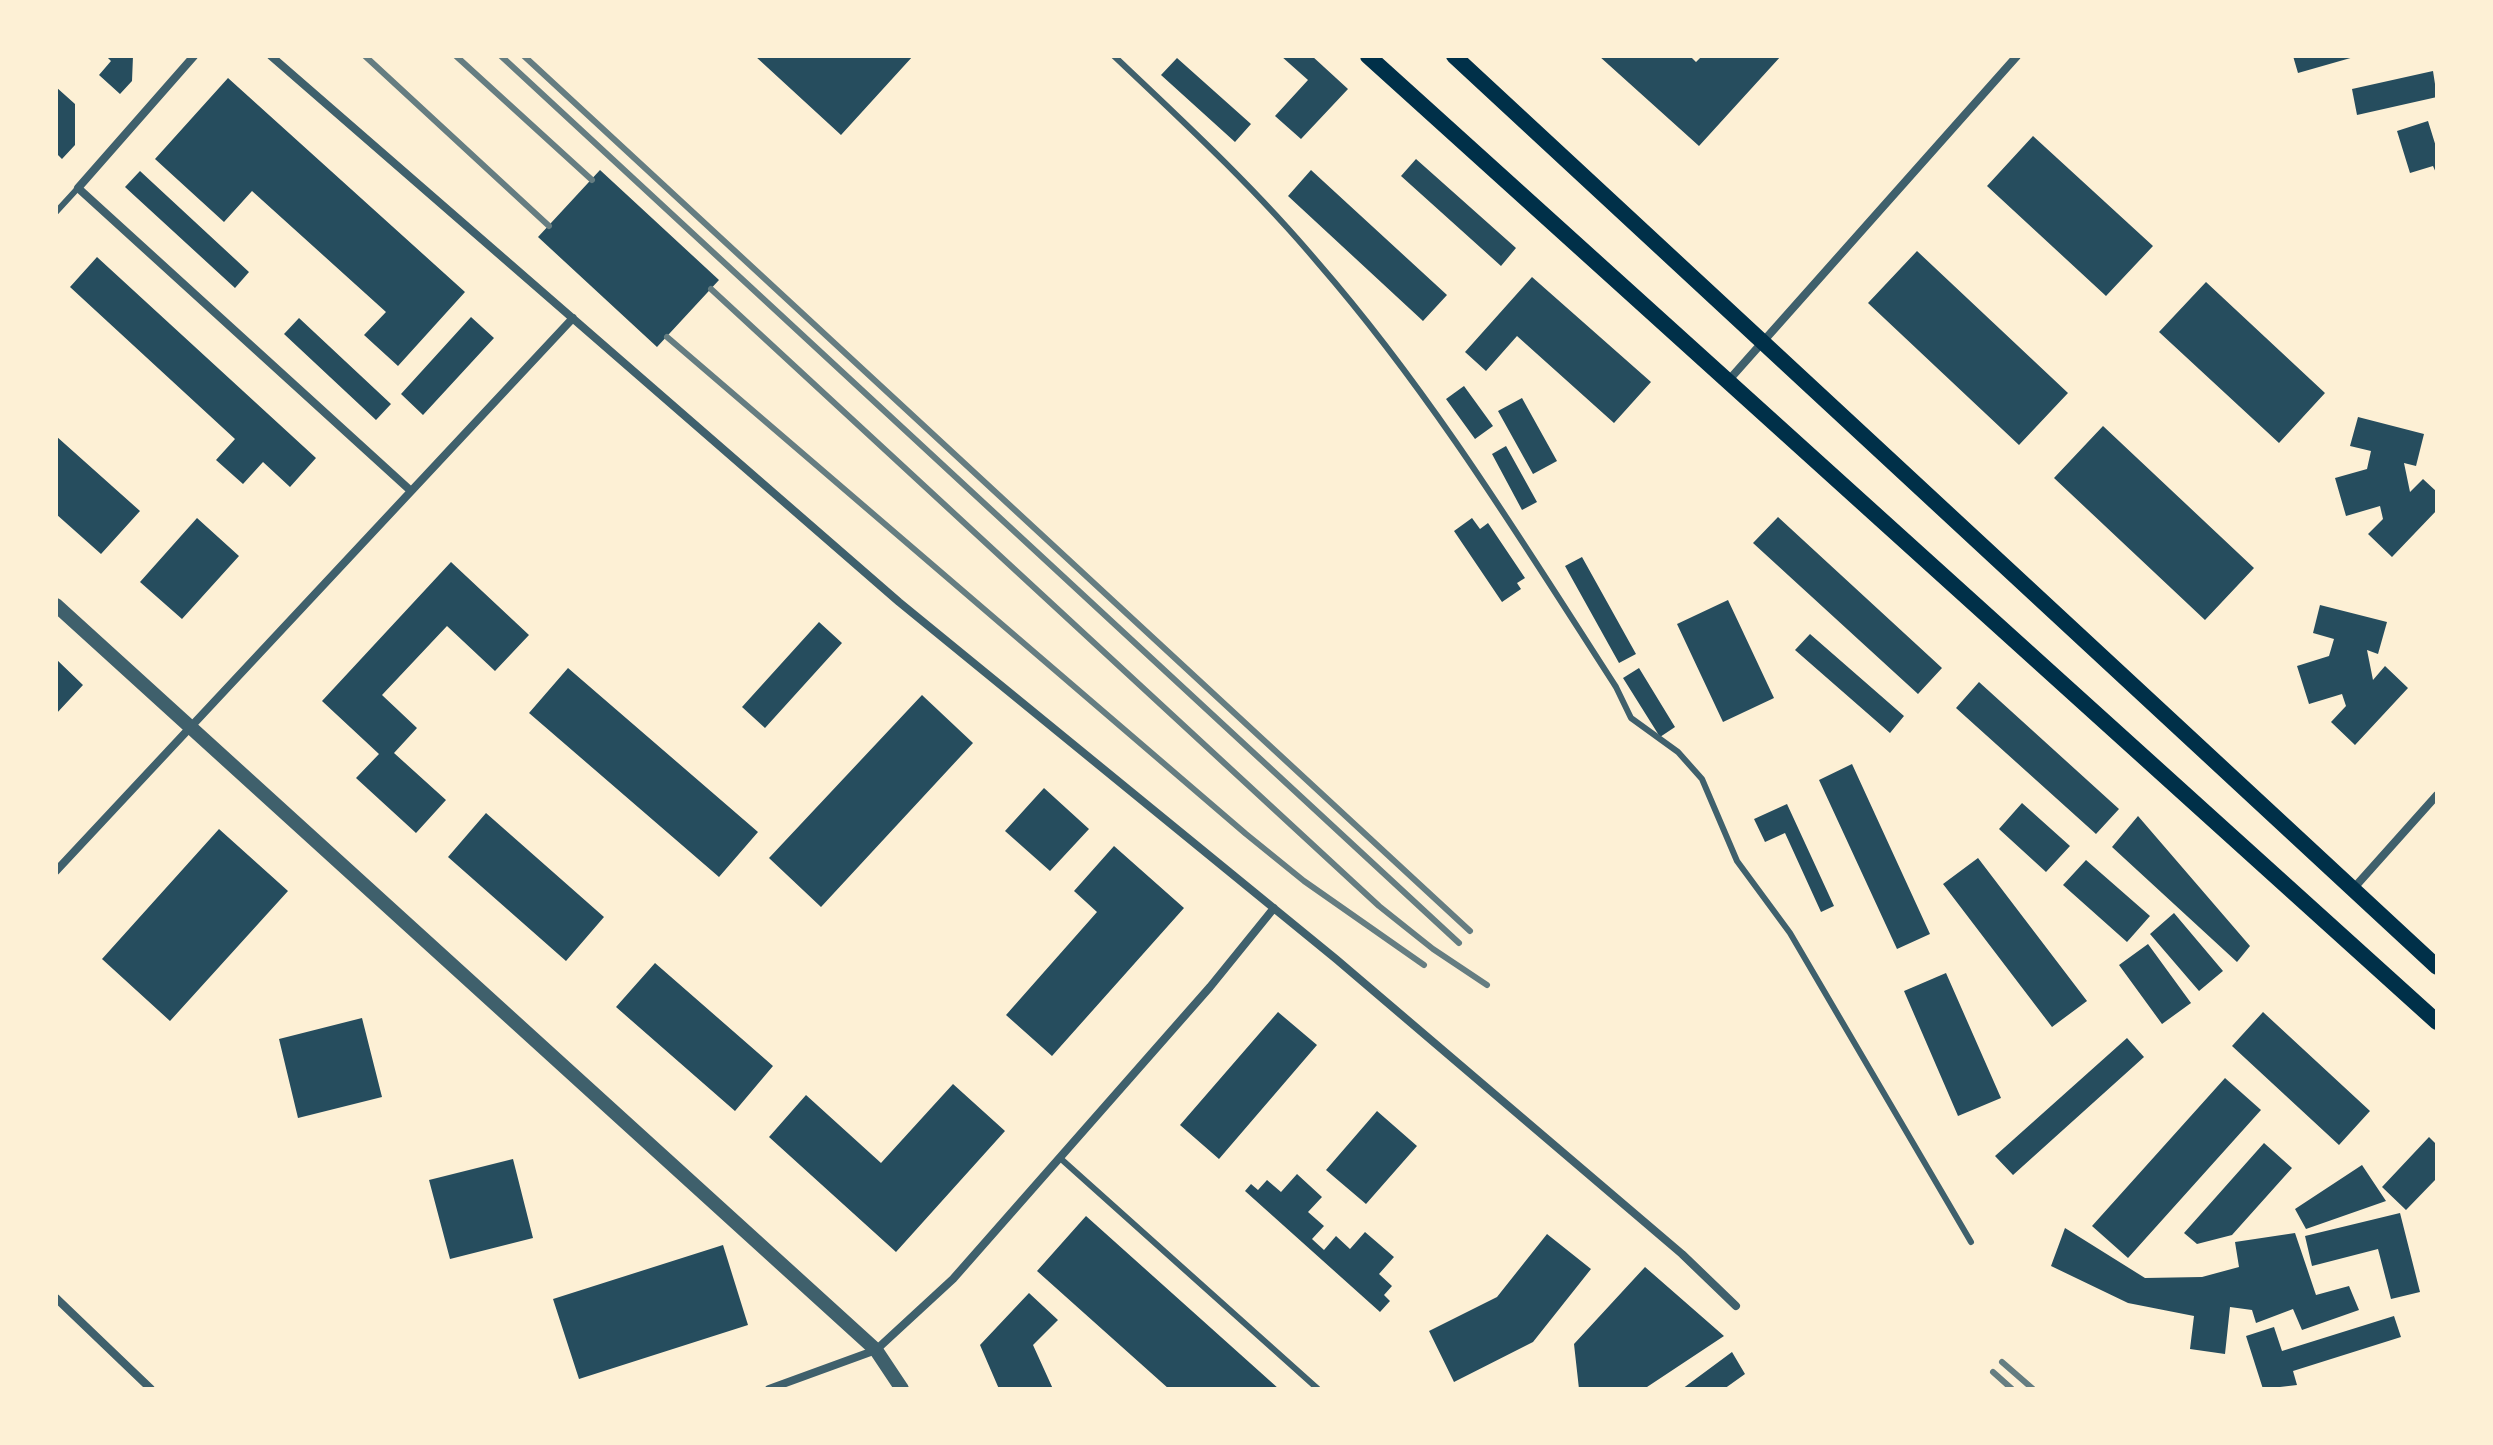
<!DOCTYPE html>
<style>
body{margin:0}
#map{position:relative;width:2493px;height:1445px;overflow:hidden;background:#fdf0d5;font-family:Karla,sans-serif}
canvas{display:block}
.frame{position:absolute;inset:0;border:58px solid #fdf0d5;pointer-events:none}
</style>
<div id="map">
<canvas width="2493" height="1445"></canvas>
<div class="frame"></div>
</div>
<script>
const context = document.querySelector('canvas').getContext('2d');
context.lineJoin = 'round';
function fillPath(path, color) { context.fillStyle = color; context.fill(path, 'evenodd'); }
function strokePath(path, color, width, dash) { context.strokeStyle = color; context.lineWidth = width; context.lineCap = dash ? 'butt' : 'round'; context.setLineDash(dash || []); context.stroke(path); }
const building = new Path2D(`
 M106,56h27l-1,25 -12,13 -21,-19 12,-14z
 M755,56h158l-72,79z
 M1281,56h31l36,33 -47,50 -26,-23 33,-36z
 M1599,56h91l6,6 6,-6h79l-82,90z
 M2293,56h60l1,1 -56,16z
 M1177,58l74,66 -16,18 -74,-67z
 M2433,71l4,26 -80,18 -5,-26z
 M228,78l237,214 -67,74 -34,-31 22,-23 -134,-121 -28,31 -69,-63z
 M56,87l19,17v41l-13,14 -6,-6z
 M2428,121l9,29v25l-4,-9 -23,7 -13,-42z
 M2033,136l120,110 -47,50 -119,-110z
 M1416,159l100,89 -15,18 -100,-90z
 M600,170l119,110 -62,67 -119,-110z
 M1311,170l136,125 -24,26 -135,-125z
 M140,171l109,101 -14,16 -110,-101z
 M1917,251l151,142 -49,52 -151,-142z
 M97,257l219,201 -26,29 -27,-25 -20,22 -27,-24 19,-21 -165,-152z
 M1532,277l119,105 -37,41 -97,-87 -31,35 -21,-19z
 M2206,282l119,111 -46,50 -120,-111z
 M471,317l23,21 -71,77 -22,-21z
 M299,318l92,86 -15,16 -92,-86z
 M1464,386l29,40 -18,13 -29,-40z
 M1522,398l35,63 -24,13 -35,-63z
 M2358,417l66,17 -8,32 -12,-3 6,29 13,-13 14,13v18l-45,47 -24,-23 15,-15 -3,-13 -34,10 -11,-38 32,-9 4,-18 -21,-5z
 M2103,426l151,142 -49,52 -151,-142z
 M56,436l84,75 -39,43 -45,-40z
 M1506,446l31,56 -15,8 -30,-56z
 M1778,517l164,151 -24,26 -165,-151z
 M197,518l42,38 -57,63 -42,-37z
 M1472,518l8,11 8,-6 37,55 -8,5 4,6 -19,13 -48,-71z
 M1582,557l54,97 -17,9 -54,-97z
 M451,562l78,73 -34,36 -48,-45 -65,69 35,33 -23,25 52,47 -30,33 -60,-55 23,-24 -57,-53z
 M1728,600l46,98 -51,24 -46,-98z
 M2320,605l67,17 -9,32 -11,-4 6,30 12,-14 23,22 -53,57 -24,-23 15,-16 -4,-12 -33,10 -12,-38 32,-10 5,-17 -21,-6z
 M819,622l23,21 -77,85 -23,-21z
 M1810,634l94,82 -14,17 -95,-83z
 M56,659l27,26 -27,29z
 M568,668l190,164 -39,45 -190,-164z
 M1639,668l36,59 -15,10 -37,-59z
 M1979,682l140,127 -23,25 -140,-126z
 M922,695l51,48 -152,164 -52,-49z
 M1852,764l78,170 -33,15 -78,-169z
 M1044,788l45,41 -39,42 -45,-40z
 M2022,803l48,43 -24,26 -47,-43z
 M1787,804l47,102 -13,6 -36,-79 -20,9 -11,-23z
 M486,813l118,104 -38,44 -118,-104z
 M2138,816l112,130 -13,16 -125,-115z
 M219,829l69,62 -118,130 -68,-62z
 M1114,846l70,62 -132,148 -46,-41 91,-103 -23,-21z
 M1978,858l109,143 -35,26 -109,-143z
 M2086,860l64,56 -23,26 -64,-57z
 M2174,913l49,58 -24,20 -49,-57z
 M2148,944l43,59 -29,21 -43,-59z
 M655,963l118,103 -38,45 -119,-104z
 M1946,973l55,125 -43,18 -54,-125z
 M1278,1012l39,33 -98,114 -39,-34z
 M2263,1012l107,99 -31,34 -107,-99z
 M362,1018l20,79 -84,21 -19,-79z
 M2127,1038l17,19 -131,118 -18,-19z
 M2225,1078l36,32 -133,148 -36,-32z
 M953,1084l52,47 -109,121 -127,-115 37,-42 75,68z
 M1377,1111l40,35 -51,58 -40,-34z
 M2429,1137l8,8v33l-31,32 -24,-23z
 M2264,1143l28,25 -60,67 -35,9 -13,-11z
 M513,1159l20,79 -83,21 -21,-79z
 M2362,1165l24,36 -80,28 -11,-20z
 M1297,1174l25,23 -14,15 16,14 -12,13 12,11 12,-14 14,13 15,-17 29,25 -15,17 13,12 -8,9 6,6 -10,11 -135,-121 6,-7 7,6 9,-10 14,12z
 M2400,1213l20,79 -29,7 -13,-50 -66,17 -7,-30z
 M1086,1216l193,173h-110l-132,-118z
 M2065,1228l80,50 57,-1 37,-10 -4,-25 60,-9 21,62 33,-9 10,24 -57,20 -9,-21 -37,14 -4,-13 -22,-3 -5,47 -35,-5 4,-33 -66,-13 -77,-37z
 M1547,1234l44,35 -58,73 -79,40 -25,-51 68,-34z
 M723,1245l25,80 -169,54 -26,-80z
 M1645,1267l79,69 -80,53h-65l-5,-45z
 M1029,1293l29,27 -25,25 20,44h-54l-19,-44z
 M2394,1316l7,21 -108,34 4,14 -34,4 -17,-53 28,-9 8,24z
 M1732,1352l13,22 -21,15h-42z`);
const service = new Path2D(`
 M1114,56c71,67 142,133 205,208 113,130 204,279 297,423l15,31 47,34 24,27 35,82 53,72 181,309
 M56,212l22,-24
 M1060,1158l258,231`);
const minor = new Path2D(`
 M194,56l-116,132 333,303
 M271,56l628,546 437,357 346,295 54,52
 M1728,381l289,-325
 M56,871l517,-553
 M2353,889l84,-94
 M56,1298l95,91
 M769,1389l107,-39 77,-71 257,-292 64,-79`);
const tertiary = new Path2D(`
 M56,605l820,745 26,39`);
const secondary = new Path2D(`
 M1368,56l1069,966
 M1454,56l983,911`);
const rail = new Path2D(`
 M365,56l184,170
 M456,56l136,124
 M501,56l958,887
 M524,56l946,875
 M711,289l668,617 54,43 54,36
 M667,337l579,497 58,47 120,84
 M2002,1362l31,27
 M1993,1372l19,17`);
fillPath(building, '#264d5e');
strokePath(service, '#3f606c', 6);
strokePath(minor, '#3f606c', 8);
strokePath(tertiary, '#3f606c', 14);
strokePath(secondary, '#003049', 16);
strokePath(rail, '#657d81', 6);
</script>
